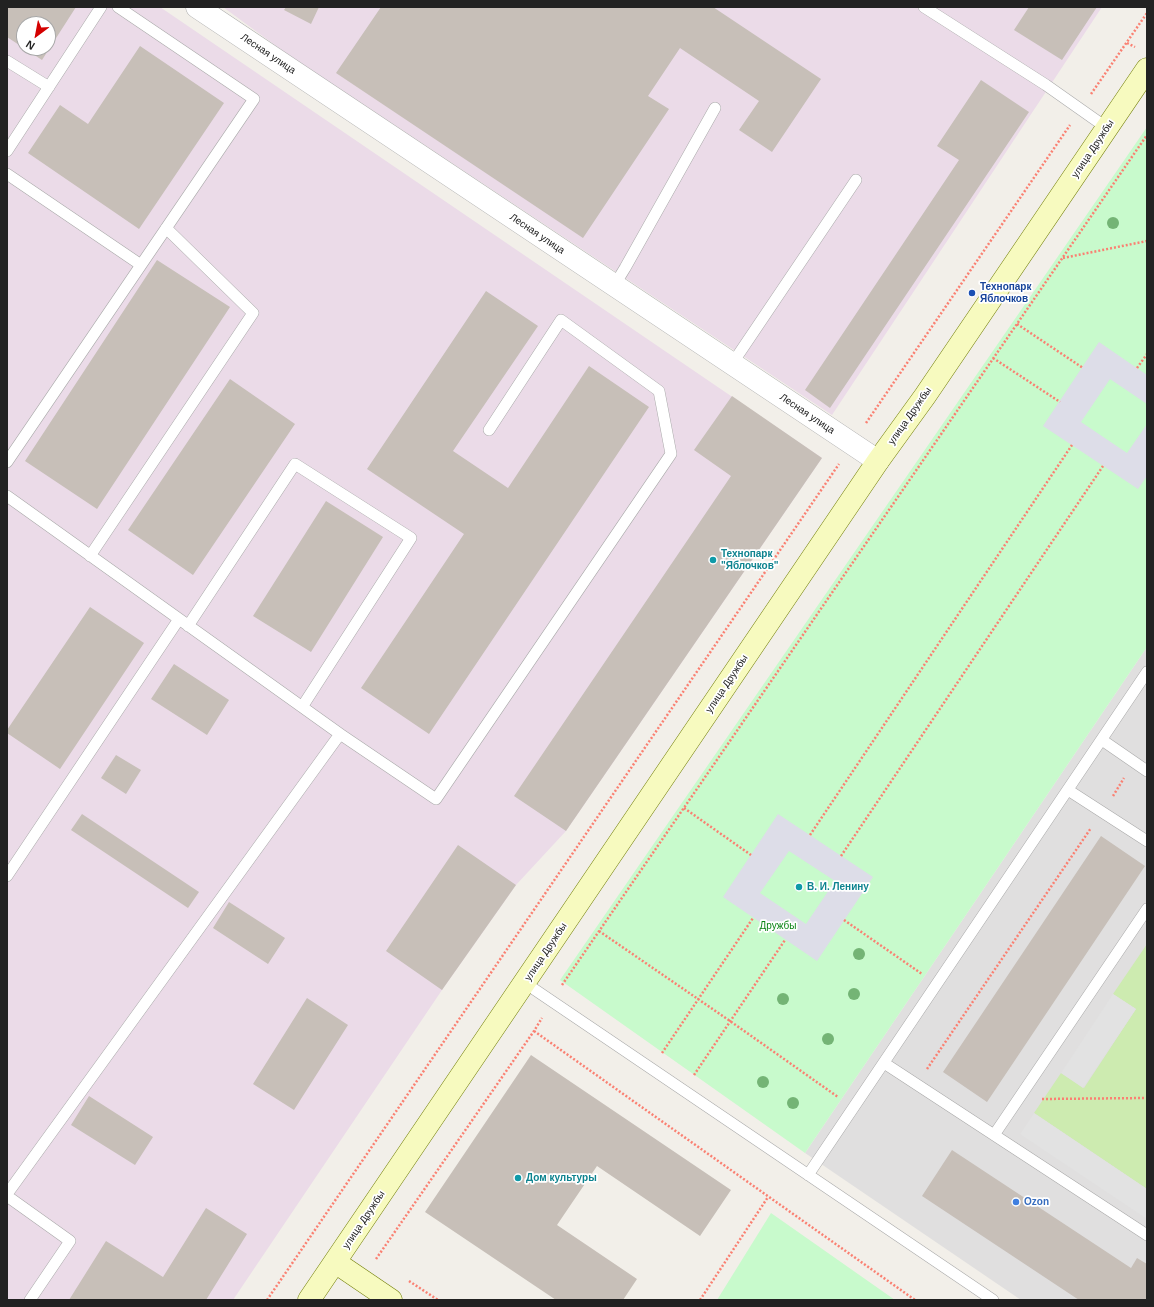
<!DOCTYPE html>
<meta charset="utf-8">
<style>
body{margin:0}
#map{position:relative;width:1154px;height:1307px;overflow:hidden;background:#f2efe9;font-family:Arial,sans-serif}
canvas{display:block}
.frame{position:absolute;inset:0;border:8px solid #222;pointer-events:none}
.north{position:absolute;left:16px;top:16px;width:40px;height:40px;box-sizing:border-box;background:#fff;border:1px solid #a7a7a7;border-radius:50%;rotate:212deg;font-size:11px;font-weight:700;line-height:16px;text-align:center;color:#222}
.north::after{content:'';display:block;margin:auto;width:14px;height:18px;background:#d40000;clip-path:polygon(50% 0,100% 100%,50% 72%,0 100%)}
</style>
<div id="map">
<canvas width="1154" height="1307"></canvas>
<div class="frame"></div>
<div class="north">N</div>
</div>
<script>
const context = document.querySelector('canvas').getContext('2d');
context.lineJoin = 'round';
function fillPath(path, color) { context.fillStyle = color; context.fill(path, 'evenodd'); }
function strokePath(path, color, width, dash) { context.strokeStyle = color; context.lineWidth = width; context.lineCap = dash ? 'butt' : 'round'; context.setLineDash(dash || []); context.stroke(path); }
function label(font, color, halo, rows, align = 'center') {
  context.font = font + ' Arial,sans-serif'; context.lineWidth = 3.5; context.setLineDash([]); context.textBaseline = 'middle'; context.strokeStyle = halo; context.fillStyle = color; for (const [text, x, y, turn = 0] of rows) {
    context.save(); context.translate(x, y); context.rotate((+turn || 0) * Math.PI / 180); context.textAlign = isNaN(turn) ? turn : align; if (halo) context.strokeText(text, 0, 0); context.fillText(text, 0, 0); context.restore();
  }
}
const residential = new Path2D(`
 M1147,647v653h-126l-216,-147z`);
const industrial = new Path2D(`
 M7,7h153l662,451 -256,373 -50,54 -74,105 -209,310h-226zM24,24h24v24h-24z
 M223,7h879l-270,408 -549,-364z`);
const grass = new Path2D(`
 M1147,944v245l-113,-76 27,-40 23,15 52,-79 -23,-15z`);
const park = new Path2D(`
 M1147,127v520l-342,506 -245,-173z
 M771,1213l124,87h-178z`);
const parking = new Path2D(`
 M1113,994l23,15 -53,79 -22,-15z
 M1034,1113l113,76v30l-127,-85z`);
const plaza = new Path2D(`
 M1099,342l48,33v29l-37,-25 -29,43 46,31 20,-29v52l-9,13 -95,-63z
 M778,814l95,63 -56,84 -94,-64zM789,851l46,30 -29,43 -46,-31z`);
const building = new Path2D(`
 M7,7h69l-34,53 -35,-23zM24,24h24v24h-24z
 M286,7h33l-8,17 -27,-14z
 M381,7h332l108,72 -49,73 -33,-22 20,-29 -79,-53 -32,48 21,13 -86,129 -247,-165z
 M1029,7h68l-35,53 -48,-30z
 M140,46l84,57 -85,126 -111,-76 32,-48 28,19z
 M981,80l48,32 -199,296 -25,-18 154,-230 -22,-14z
 M157,260l73,47 -133,202 -72,-48z
 M486,291l52,35 -85,125 55,37 81,-122 60,41 -220,327 -68,-46 103,-154 -97,-65z
 M230,379l65,45 -102,151 -65,-45z
 M732,396l90,62 -256,373 -52,-35 217,-320 -37,-26z
 M326,501l57,36 -72,115 -58,-36z
 M90,607l54,36 -84,126 -53,-36v-3z
 M174,664l55,36 -22,35 -56,-36z
 M116,755l25,15 -15,24 -25,-16z
 M82,814l117,78 -11,16 -117,-78z
 M1101,836l44,30 -158,236 -44,-30z
 M458,845l58,40 -74,105 -56,-39z
 M229,902l56,36 -17,26 -55,-36z
 M307,998l41,27 -54,85 -41,-26z
 M531,1055l200,135 -31,46 -103,-70 -40,59 80,54 -14,21h-67l-131,-88z
 M89,1096l64,41 -18,28 -64,-40z
 M952,1150l179,118 6,-10 10,6v36h-68l-157,-104z
 M206,1208l41,26 -41,66h-137l37,-59 57,36z`);
const path = new Path2D(`
 M1127,43l8,4
 M1091,94l56,-81
 M1063,258l84,-17
 M1017,324l66,44
 M993,358l67,44
 M1137,368l10,-14
 M866,423l204,-298
 M1113,796l11,-18
 M684,808l67,47
 M810,835l262,-390
 M841,856l262,-390
 M844,920l78,54
 M599,931l131,90 108,76
 M562,985l585,-850
 M534,1031l381,269
 M662,1053l91,-135
 M927,1069l164,-241
 M694,1075l91,-135
 M1042,1099l105,-1
 M376,1259l158,-228 8,-13
 M409,1281l29,19
 M267,1300l572,-836
 M700,1300l68,-103`);
const lane = new Path2D(`
 M924,7l122,78 61,43
 M7,61l42,26
 M7,151l94,-144
 M7,174l134,91
 M614,286l11,-18 90,-160
 M732,364l124,-184
 M7,462l247,-363 -136,-92
 M7,496l333,238
 M90,556l163,-243 -87,-85
 M188,626l107,-162 116,74 -109,169
 M1102,740l45,31
 M1068,790l79,51
 M7,876l172,-257
 M525,983l468,317
 M884,1063l263,172
 M994,1135l153,-226
 M808,1175l339,-503
 M7,1194l333,-460 96,65 235,-345 -12,-63 -98,-71 -72,110
 M7,1196l63,45 -40,59`);
const street = new Path2D(`
 M197,7l681,454`);
const secondary = new Path2D(`
 M335,1262l56,38
 M309,1300l569,-839 47,-65 222,-327`);
const trees = [
 [1113,223],
 [859,954],
 [854,994],
 [783,999],
 [828,1039],
 [763,1082],
 [793,1103]
];
const markers = [
 [972,293,4,"#1a4fb4"],
 [713,560,4,"#0f9aa8"],
 [799,887,4,"#0f9aa8"],
 [518,1178,4,"#0f9aa8"],
 [1016,1202,4,"#3f7fe0"]
];
const streetNames = [
 ["Лесная улица",268,54,34],
 ["улица Дружбы",1093,149,-56],
 ["Лесная улица",537,234,34],
 ["Лесная улица",807,414,34],
 ["улица Дружбы",910,416,-55],
 ["улица Дружбы",727,684,-56],
 ["улица Дружбы",546,952,-56],
 ["улица Дружбы",364,1220,-56]
];
const transitNames = [
 ["Технопарк",980,287],
 ["Яблочков",980,299]
];
const cultureNames = [
 ["Технопарк",721,554],
 ["\"Яблочков\"",721,566],
 ["В. И. Ленину",807,887],
 ["Дом культуры",526,1178]
];
const parkNames = [
 ["Дружбы",778,926]
];
const shopNames = [
 ["Ozon",1024,1202]
];
fillPath(residential, '#e0dfdf');
fillPath(industrial, '#ebdbe8');
fillPath(grass, '#cdebb0');
fillPath(park, '#c8facc');
fillPath(parking, '#e2e2e2');
fillPath(plaza, '#dddde8');
fillPath(building, '#c7bfb8');
strokePath(lane, '#a9a9a9', 12);
strokePath(street, '#a9a9a9', 23);
strokePath(secondary, '#707d05', 23);
strokePath(path, '#fa8072', 2.5, [2, 2]);
strokePath(lane, '#fff', 11);
strokePath(street, '#fff', 22);
strokePath(secondary, '#f7fabf', 22);
context.fillStyle = '#74b475';
for (const [x, y] of trees) { context.beginPath(); context.arc(x, y, 6, 0, 2 * Math.PI); context.fill(); }
for (const [x, y, r, color] of markers) { const dot = new Path2D(); dot.arc(x, y, r, 0, 2 * Math.PI); context.fillStyle = color; context.fill(dot); strokePath(dot, '#fff', 1.5); }
label('10px', '#222', '#fff', streetNames);
label('bold 10px', '#164399', '#fff', transitNames, 'left');
label('bold 10px', '#0d838f', '#fff', cultureNames, 'left');
label('10px', '#0c8416', '#fff', parkNames);
label('bold 10px', '#366cbe', '#fff', shopNames, 'left');
</script>
